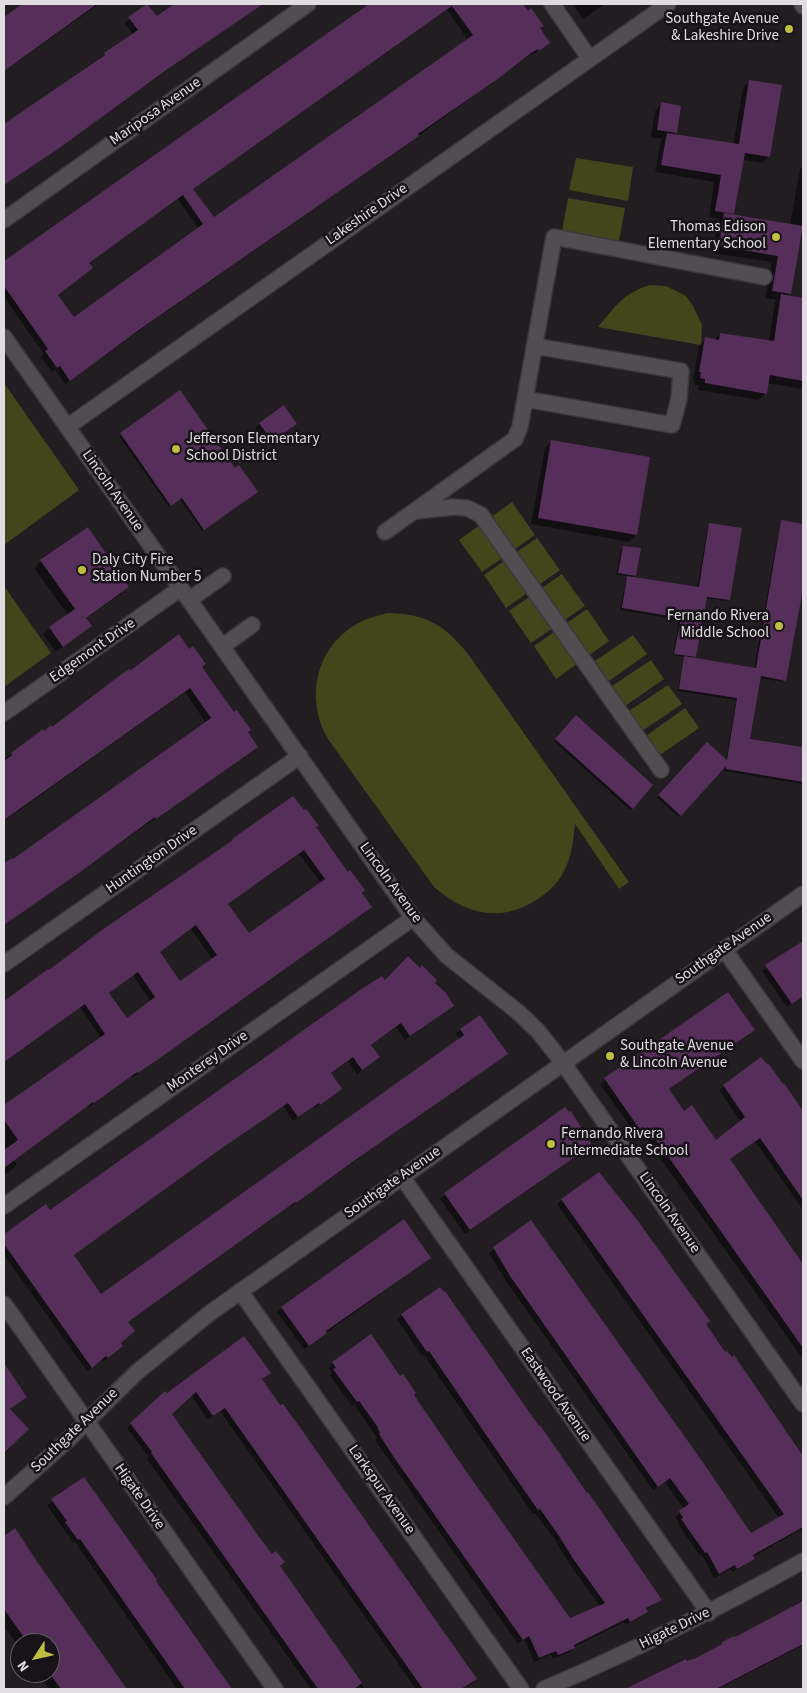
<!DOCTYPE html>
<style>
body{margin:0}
#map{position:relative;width:807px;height:1693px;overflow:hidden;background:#211d21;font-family:"Source Sans 3",sans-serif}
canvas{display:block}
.frame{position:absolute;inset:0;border:5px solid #e0dde0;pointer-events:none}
.north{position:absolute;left:10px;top:1633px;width:50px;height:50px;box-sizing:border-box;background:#171318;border:1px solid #676468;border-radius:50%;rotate:235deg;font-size:14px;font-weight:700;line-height:20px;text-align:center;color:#e0dde0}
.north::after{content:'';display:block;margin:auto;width:18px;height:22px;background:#bfbe42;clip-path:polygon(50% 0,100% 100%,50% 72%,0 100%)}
</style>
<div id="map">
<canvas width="807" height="1693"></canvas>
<div class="frame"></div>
<div class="north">N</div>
</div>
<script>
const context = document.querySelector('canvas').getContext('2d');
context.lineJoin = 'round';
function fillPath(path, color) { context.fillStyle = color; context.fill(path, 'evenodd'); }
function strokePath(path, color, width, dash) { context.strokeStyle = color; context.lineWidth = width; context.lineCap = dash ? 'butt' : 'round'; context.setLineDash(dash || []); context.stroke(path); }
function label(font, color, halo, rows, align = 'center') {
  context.font = font + ' "Source Sans 3",sans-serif'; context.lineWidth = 5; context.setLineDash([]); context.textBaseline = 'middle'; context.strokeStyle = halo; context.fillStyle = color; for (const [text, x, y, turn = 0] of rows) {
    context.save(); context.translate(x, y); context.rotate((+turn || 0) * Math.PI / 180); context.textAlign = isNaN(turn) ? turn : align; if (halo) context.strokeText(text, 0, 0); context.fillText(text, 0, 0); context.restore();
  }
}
const green = new Path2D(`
 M576,158l57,9 -5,34 -59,-11z
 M568,198l57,10 -6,33 -57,-10z
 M650,285l16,1 20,10 7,10 9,19 -1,20 -103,-18c17,-20 25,-34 52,-42z
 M4,383l75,107 -75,55z
 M512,502l23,33 -53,37 -23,-32z
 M537,538l23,32 -54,38 -22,-33z
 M562,574l23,32 -54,37 -22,-32z
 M4,586l47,67 -47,34z
 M587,609l22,32 -53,38 -22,-33z
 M387,613c39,1 57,11 81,41l161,228 -10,7 -44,-65c-2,17 -3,33 -12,49 -7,13 -17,21 -30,29 -36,21 -69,11 -99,-15l-106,-148c-23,-39 -13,-90 27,-114 10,-6 21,-9 32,-12z
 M633,635l14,19 -38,27 -14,-20z
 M651,660l13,19 -39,27 -13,-20z
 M668,685l14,19 -40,27 -13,-20z
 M685,708l14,20 -39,27 -14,-19z`);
const shadow = new Path2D(`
 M24,4h75l-95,67v-53z
 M176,4h85l-257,181v-59l129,-92 -9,-11 23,-18 9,12z
 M372,4h150l27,39 -15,11v-1l-9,5 -112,82 -283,197 -65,47 -10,-15 -3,3 -11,-15 3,-3 -40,-57v-35zM447,10l21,30 -254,179 -22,-30zM178,199l21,30 -125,89 -18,-23 32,-32z
 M573,4h32l-22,15z
 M750,81l19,75 -7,7 -19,-3 -10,53 -2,2 59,10 10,-56 3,-3v75l-4,-1 -9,54 -3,2 16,3v90l-35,-6 -2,10 -7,7 -61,-10 1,-5h-5v-6h-1l6,-33 7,-7 8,1 7,-6 48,7 6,-39 2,-2 -12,-2 7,-36 -60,-9 6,-32 2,-2 -11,-2 5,-35 -59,-10 6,-31 2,-2 -12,-2 4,-26 7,-7 13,28 -2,3 60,10 10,-57z
 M179,392l55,78 21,23 -53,38 -22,-32 -11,8 -50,-71z
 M260,424l31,4 -24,17 -12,-17z
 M552,441l97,17 -13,77 -7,7 -98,-18 14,-76z
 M782,521l21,4v68l-2,-1 -16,88 -2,2 -23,-4 -12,62 55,8v36l-79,-13 1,-6 -46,52 -22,-19 50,-54 19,17 10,-61 -58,-9 6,-34 -11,-2 6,-35 -59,-10 6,-31 2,-3 -12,-1 5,-26 2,-2 12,28 -2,3 64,10 11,-62 2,-1 19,74 -2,2 -22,-3 -12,60 61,11 26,-146z
 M41,561l87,26 -7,7 -36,25 5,7 -34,26 -13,-18 25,-19 -34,-47z
 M201,668l56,79 -253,178v-60l8,-6 1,2 193,-138 -21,-31 -181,129v-62l38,-28 2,1z
 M576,717l75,68 -21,25 -76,-69z
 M315,828l46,65 5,18 -123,88 -1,-1 -66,48 -43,31 -1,-2 -43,32 -1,-2 -74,55 3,5 -13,11v-69l97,-69 -21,-31 -76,54v-59l44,-32 1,2 184,-132zM299,854l22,29 -72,52 -22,-30zM191,929l22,31 -34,23 -21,-30zM133,975l18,27 -24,18 -19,-26z
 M803,943v53l-16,11 -25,-36z
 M384,982l49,1 20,22 -48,35 -9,-13 -26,19 8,11 -21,17 -9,-13 -18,13 11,15 -5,4 -21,15 -1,-2 -21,15 -10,-15 -67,46 -144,104 29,39 359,-256 -4,-5 5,-4 45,24 -215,152v-1l-164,118 -10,27 -14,12 -2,-3 -14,12 -83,-116v-19l41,-30 5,6z
 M728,994l21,40 -81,56 16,23 32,29 25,-20 -22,-32 42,-31 23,26 19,28v97l-48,-69 -26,18 74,105v95l-158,-222 -5,3 -40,-56z
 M565,1109l-36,80 -64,45 -25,-35z
 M562,1200l142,125 21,29 6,5 3,-2 69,101v74l-3,-2 -47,27 1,2 -5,4 -16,9 -2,-3 -17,9 -12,-23 -2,1 -22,-32 1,-1 -4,-6 9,-8 -19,-27 -12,8 -147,-209 -17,-28 42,-31 220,312 28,-16 -222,-314z
 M430,1258l-126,91 -27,-37 5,-4z
 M439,1288l221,312 -14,10v2l-4,4 -16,9 -2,-3 -50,25 -4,5 -17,7 -2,-5 -17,8 -10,-23 -6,5 -143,-204 2,-2 -23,-34 -2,2 -22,-31 2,-2 -3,-5 4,-5 79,32 158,224 30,-13 -30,-41 -15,-25 -20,-27 -2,1 -27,-39 -82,-120 -2,1 -25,-37z
 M4,1365l22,31 -17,14 1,35 2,1 -8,8z
 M269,1373l-8,7 215,299 -5,5 -9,5h-46l-196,-278 -12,9 -17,-25 -20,19 194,275h-54l-164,-230 2,-2 -22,-29 38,-36 2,2z
 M84,1479l147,210h-54l-102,-147 -2,1 -26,-38z
 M14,1530l112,159h-77l-11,-16h12v-30h-30v5l-16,-22v-89z
 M803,1602v43l-85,44h-89l57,-28 1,2 31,-16 4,-4 12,-4z`);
const building = new Path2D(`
 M22,4h75l-93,67v-54z
 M147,4l10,12 17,-12h89l-98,67 -107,78 -54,36v-61l101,-69 -1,-2 34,-23 -10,-13z
 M369,4h154l5,7 3,-3 13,18 -4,2 10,15 -11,8 -1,-2 -7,4 -32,25 -81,56 1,2 -283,196 -66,49 -10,-15 -3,2 -12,-17 3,-2 -44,-63v-25zM452,6l21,29 -259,182 -21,-28zM183,195l20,29 -129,93 -16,-22 35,-27 -4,-5z
 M749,80l33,5 -12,72 -25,-4 -11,61 -19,-3 6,-36 -60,-10 6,-32 72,11z
 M661,102l20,4 -4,27 -20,-3z
 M724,213l79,13 -12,68 -19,-3 6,-35 -59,-10z
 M781,294l22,4v83l-33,-6 -3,19 -62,-11v-4l-5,-1 1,-6h-2l6,-35 14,3 1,-7 54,8z
 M180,390l55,78 4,-3 19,27 -54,38 -22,-32 -11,8 -51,-73z
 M284,405l13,19 -25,17 -13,-18z
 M551,440l99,17 -13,78 -99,-17z
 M781,520l22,4v65l-17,92 -25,-5 -11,63 53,8v35l-77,-13v-3l-45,50 -23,-21 49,-53 20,18 10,-62 -58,-9 5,-33 72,12z
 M709,523l33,5 -12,72 -23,-3 -11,60 -22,-3 7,-36 -59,-10 5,-32 72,11z
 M88,527l41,60 -43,31 6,8 -29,21 -14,-20 26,-18 -35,-49z
 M623,546l18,2 -5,28 -18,-3z
 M179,634l10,15 4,-3 13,18 -4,3 32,45 3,-2 14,20 -3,2 10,15 -102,72 -1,-2 -76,56 -75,52v-62l8,-5 1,1 198,-141 -21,-30 -186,132v-59l8,-6 -1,-2 32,-24 1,2 7,-6 1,2 67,-51 10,-7 2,1z
 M576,715l77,70 -20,24 -78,-70z
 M293,796l11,14 2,-1 13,17 -3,1 32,45 2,-2 15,20 -3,3 10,14 -212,151 -22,15 -1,-1 -43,31 -1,-1 -89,66v-18l14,-10 -14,-20v-15l101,-71 -20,-30 -81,58v-61l44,-32 1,1 53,-40 131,-90 -1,-1zM304,850l21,29 -76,54 -21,-29zM196,925l21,30 -37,26 -20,-29zM138,972l17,25 -28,21 -18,-25z
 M803,941v55l-11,8 -27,-39z
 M408,956l12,12 2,-3 15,15 -2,3 11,10 8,13 -44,30 -9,-13 -30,22 9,12 -18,13 -9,-13 -22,16 11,16 -22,16 -1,-2 -21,14 -10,-14 -66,45 -148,107 27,39 363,-259 -4,-6 20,-14 28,39 -157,109 -55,40 -1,-1 -167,120 7,9 -14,12 2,3 -15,12 -2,-2 -14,12 -88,-124v-10l42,-30 4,6 310,-220 22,-14 3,4z
 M728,992l27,38 -86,59 15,22 8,-6 24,35 29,-23 -22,-32 38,-28 6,7 1,-1 15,21 1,-1 19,28v89l-43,-62 -30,21 73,105v84l-138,-196 -15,-19 -5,4 -41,-59z
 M565,1107l4,5 2,-1 21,34 -122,85 -26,-37z
 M599,1172l39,49 72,100 -4,3 19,28 2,-1 5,6 2,-2 69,101v71l-50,28 2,4 -18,10 -2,-4 -16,9 -12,-22 -2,1 -24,-34 2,-1 -4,-7 10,-7 -19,-26 -12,9 -148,-211 -17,-29 38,-27 171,241 49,72 33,-19 -223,-315z
 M404,1219l27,39 -105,73 1,2 -18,13 -28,-39z
 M440,1287l4,5 1,-1 94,135 1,-1 47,68 1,-1 74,108 -16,8 2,4 -18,10 -2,-4 -54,27 1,3 -17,7 -2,-4 -17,7 -10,-22 -6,4 -130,-184 -14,-22 1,-1 -3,-7 -18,-25 -2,1 -24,-33 3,-1 -4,-6 39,-28 29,42 3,-2 13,19 -2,2 45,66 111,157 35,-15 -31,-43 -15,-24 -19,-27 -2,1 -28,-40 -81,-119 -2,1 -26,-38z
 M244,1336l27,37 -9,6 18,26 3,-1 16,22 178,253 -16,10h-38l-198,-281 -12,8 -17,-24 -24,22 85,120 15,20 4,-3 9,11 -5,4 5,7 77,110 -8,6h-36l-167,-236 1,-1 -22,-29 35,-32 2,2z
 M4,1363l23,34 -17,12 19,20 -25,24z
 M84,1477l73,103 -1,1 76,108h-47l-105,-150 -2,1 -13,-18 2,-1 -16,-22z
 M15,1528l25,38 87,123h-66l-11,-15v-31h-22l-24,-34v-73z
 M803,1601v43l-87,45h-91l61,-30 1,2 9,-3 26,-14v-2l12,-6 1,1z`);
const minor = new Path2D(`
 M552,4l38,55
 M802,4l1,2
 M4,220l304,-216
 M4,337l409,581 34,38 71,56 20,19 25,32 240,341
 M525,399l147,26 7,-26 2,-28 -147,-25
 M67,427l601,-423
 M416,511l37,-4 14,1 14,7 180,255
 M385,532l130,-93 5,-12 34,-190 210,40
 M189,600l34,-24
 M223,646l29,-21
 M4,713l177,-125
 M724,949l79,112
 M4,964l296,-208
 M402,1177l307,436
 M4,1206l409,-288
 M240,1291l281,398
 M4,1304l271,385
 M4,1497l65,-58 68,-67 73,-59 593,-419
 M544,1689c89,-38 175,-81 259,-128`);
const markers = [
 [789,29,5,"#bfbe42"],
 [776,237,5,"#bfbe42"],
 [176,449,5,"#bfbe42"],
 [82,570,5,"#bfbe42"],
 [779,626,5,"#bfbe42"],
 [610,1056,5,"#bfbe42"],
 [551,1144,5,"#bfbe42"]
];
const poiNames = [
 ["Southgate Avenue",779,20,"right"],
 ["& Lakeshire Drive",779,37,"right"],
 ["Thomas Edison",766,228,"right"],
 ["Elementary School",766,245,"right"],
 ["Jefferson Elementary",186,440],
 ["School District",186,457],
 ["Daly City Fire",92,561],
 ["Station Number 5",92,578],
 ["Fernando Rivera",769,617,"right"],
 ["Middle School",769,634,"right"],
 ["Southgate Avenue",620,1047],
 ["& Lincoln Avenue",620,1064],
 ["Fernando Rivera",561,1135],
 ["Intermediate School",561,1152]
];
const streetNames = [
 ["Mariposa Avenue",156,112,-35],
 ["Lakeshire Drive",367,215,-35],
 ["Lincoln Avenue",112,491,55],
 ["Edgemont Drive",93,651,-35],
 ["Huntington Drive",152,860,-35],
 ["Lincoln Avenue",390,883,54],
 ["Southgate Avenue",724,949,-35],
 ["Monterey Drive",208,1062,-35],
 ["Southgate Avenue",393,1183,-35],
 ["Lincoln Avenue",669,1213,55],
 ["Eastwood Avenue",555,1395,55],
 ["Southgate Avenue",75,1431,-44],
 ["Larkspur Avenue",381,1490,55],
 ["Higate Drive",139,1497,55],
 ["Higate Drive",675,1629,-26]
];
fillPath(green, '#45451c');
fillPath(shadow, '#0007');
fillPath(building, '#562e5a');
strokePath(minor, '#3c383c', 18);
strokePath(minor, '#504e50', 15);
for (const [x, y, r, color] of markers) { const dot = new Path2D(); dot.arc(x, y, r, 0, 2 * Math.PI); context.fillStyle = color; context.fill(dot); strokePath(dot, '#171318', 2); }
label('15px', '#e0dde0', '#171318', poiNames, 'left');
label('15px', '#e0dde0', '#171318', streetNames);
</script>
